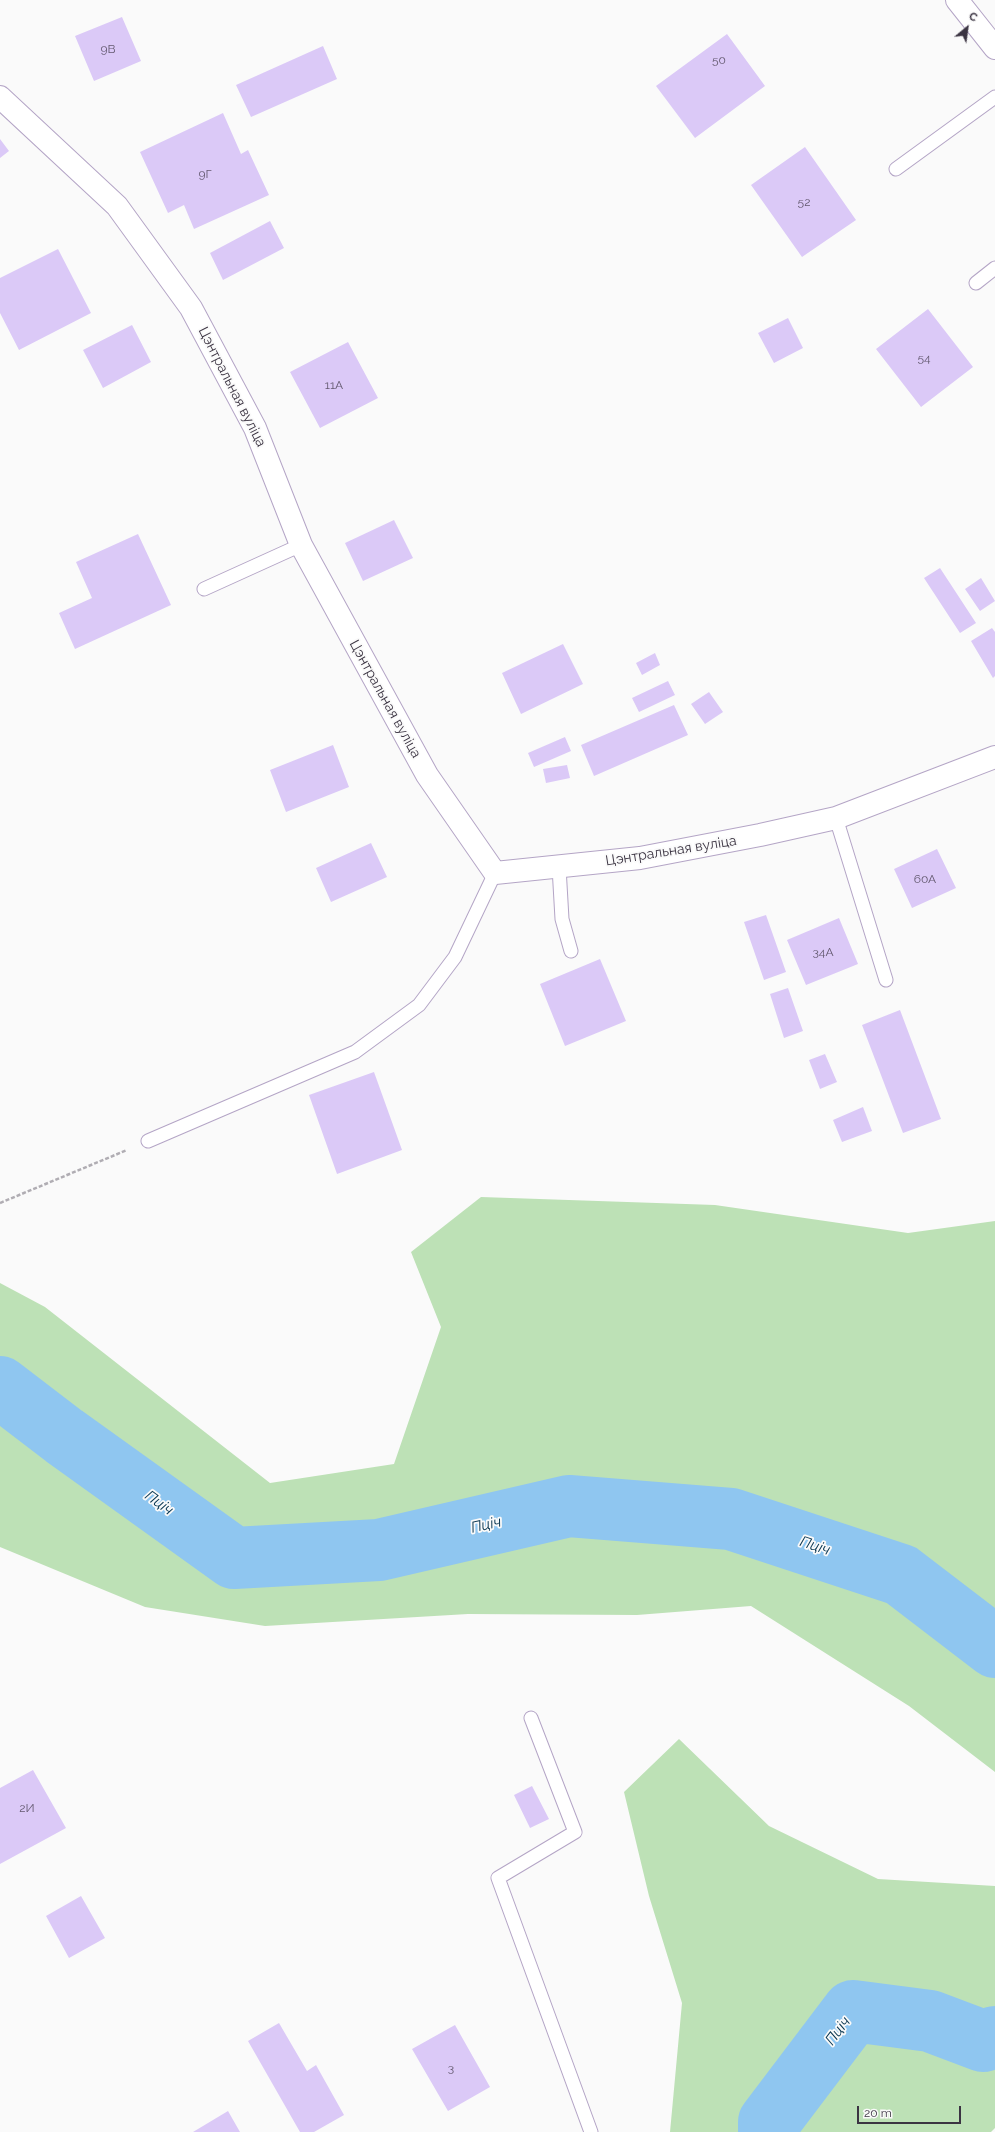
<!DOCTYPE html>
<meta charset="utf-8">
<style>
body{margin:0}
#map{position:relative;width:995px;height:2132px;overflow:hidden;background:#fafafa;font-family:Raleway,sans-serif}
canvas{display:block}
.north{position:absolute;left:947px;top:8px;width:40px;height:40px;-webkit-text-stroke:3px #fafafa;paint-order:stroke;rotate:29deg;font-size:11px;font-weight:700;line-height:16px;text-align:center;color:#3b3442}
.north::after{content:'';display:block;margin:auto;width:14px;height:18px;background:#3b3442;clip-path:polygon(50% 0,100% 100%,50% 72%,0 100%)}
.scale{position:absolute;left:857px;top:2106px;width:104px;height:18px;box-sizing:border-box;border:2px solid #3b3442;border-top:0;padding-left:5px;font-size:12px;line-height:14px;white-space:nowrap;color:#3b3442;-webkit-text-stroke:3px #fafafa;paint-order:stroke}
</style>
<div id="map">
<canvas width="995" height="2132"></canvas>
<div class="north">С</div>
<div class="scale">20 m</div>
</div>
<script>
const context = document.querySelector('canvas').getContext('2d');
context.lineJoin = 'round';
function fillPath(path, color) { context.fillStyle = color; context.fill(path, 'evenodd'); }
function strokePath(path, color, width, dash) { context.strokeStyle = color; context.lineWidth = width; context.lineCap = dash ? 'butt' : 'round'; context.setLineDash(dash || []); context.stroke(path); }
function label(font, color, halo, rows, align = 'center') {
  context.font = font + ' Raleway,sans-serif'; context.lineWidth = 3.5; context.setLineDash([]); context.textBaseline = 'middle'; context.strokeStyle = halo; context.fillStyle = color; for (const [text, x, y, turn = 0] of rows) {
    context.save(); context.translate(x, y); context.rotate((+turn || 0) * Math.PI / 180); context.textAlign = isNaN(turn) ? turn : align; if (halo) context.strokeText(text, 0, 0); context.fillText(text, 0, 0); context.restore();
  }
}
const green = new Path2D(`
 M481,1197l234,8 193,28 87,-12v551l-86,-66 -158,-100 -114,9 -169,-1 -203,12 -120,-19 -145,-60v-264l45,24 225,176 124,-19 47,-137 -30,-75z
 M679,1739l90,87 109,53 117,7v242l-4,4h-321l12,-129 -33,-107 -25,-104z`);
const river = new Path2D(`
 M0,1387l64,49 170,122 145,-8 190,-44 162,13 170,56 94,72
 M769,2132v-10l84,-111 77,10 53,20 12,-4`);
const building = new Path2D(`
 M122,17l19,44 -47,20 -19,-45z
 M727,34l38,52 -70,52 -39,-52z
 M323,46l14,33 -86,38 -15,-32z
 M223,113l18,41 7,-4 21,45 -75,34 -10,-24 -16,8 -28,-61z
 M0,139l9,12 -9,7z
 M805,147l51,73 -54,37 -51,-72z
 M270,221l14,27 -61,32 -13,-27z
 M58,249l33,64 -72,37 -19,-37v-35z
 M928,309l45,58 -52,40 -45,-58z
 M788,318l15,30 -29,15 -16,-30z
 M132,325l19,37 -48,26 -20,-38z
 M348,342l30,56 -58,30 -30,-56z
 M394,520l19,38 -50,23 -18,-38z
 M138,534l33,71 -96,44 -16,-36 33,-15 -16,-36z
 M940,568l36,55 -16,10 -36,-55z
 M981,578l14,23 -15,10 -15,-22z
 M992,628l3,4v44l-2,2 -22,-37z
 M563,644l20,40 -62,30 -19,-41z
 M655,653l5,12 -18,10 -6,-12z
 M668,681l7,14 -36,17 -7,-14z
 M709,692l14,20 -18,12 -14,-20z
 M674,705l14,30 -94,41 -13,-31z
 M565,737l6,14 -37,16 -6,-14z
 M333,745l16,42 -63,25 -16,-42z
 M567,765l3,13 -24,5 -3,-14z
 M371,843l16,34 -56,25 -15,-34z
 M937,849l19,39 -44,20 -18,-39z
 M766,915l20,57 -22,8 -20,-58z
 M839,918l19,46 -52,21 -19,-45z
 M600,959l26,62 -61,25 -25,-62z
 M788,988l15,43 -19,7 -14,-44z
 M900,1010l41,109 -38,14 -41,-108z
 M825,1054l12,28 -17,7 -11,-29z
 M374,1072l28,78 -65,24 -28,-79z
 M863,1107l9,24 -30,11 -9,-22z
 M33,1770l33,58 -66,36v-76z
 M532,1786l17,33 -19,9 -16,-33z
 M81,1896l24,42 -36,20 -23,-42z
 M279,2023l28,48 9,-6 28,50 -30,17h-14l-52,-91z
 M455,2025l35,62 -42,24 -36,-62z
 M228,2111l12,21h-47z`);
const path = new Path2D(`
 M0,1203l127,-53`);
const lane = new Path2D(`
 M896,169l99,-72
 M976,283l19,-15
 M204,589l97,-44
 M836,818l50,162
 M559,867l3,52 9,32
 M148,1141l207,-89 64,-47 36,-48 40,-84
 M531,1718l44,114 -77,46 93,254`);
const street = new Path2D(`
 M0,97l117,109 74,102 64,120 46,117 126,230 68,98 145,-15 120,-23 76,-17 159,-61`);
const secondary = new Path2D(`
 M957,0l38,48`);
const numberNames = [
 ["9В",108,49],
 ["50",719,60],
 ["9Г",205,174],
 ["52",804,202],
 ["54",924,358],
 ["11А",334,385],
 ["60А",925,879],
 ["34А",823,952],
 ["2И",27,1808],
 ["3",451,2068]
];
const streetNames = [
 ["Цэнтральная вуліца",232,387,63],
 ["Цэнтральная вуліца",385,699,61],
 ["Цэнтральная вуліца",671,851,-9]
];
const waterNames = [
 ["Пціч",159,1503,36],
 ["Пціч",486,1525,-13],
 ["Пціч",815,1546,18],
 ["Пціч",838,2031,-53]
];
fillPath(green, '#bde1b6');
strokePath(river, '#8fc6f0', 62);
fillPath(building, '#dbc9f7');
strokePath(lane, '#b4a5c6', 15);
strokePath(street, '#b4a5c6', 24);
strokePath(secondary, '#b4a5c6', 24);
strokePath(path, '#b0adb3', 2.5, [4, 2]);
strokePath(lane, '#fff', 13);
strokePath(street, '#fff', 22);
strokePath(secondary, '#fff', 22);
label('12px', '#63596f', null, numberNames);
label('14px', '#3b3442', '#fafafa', streetNames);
label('italic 15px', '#06344f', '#fafafa', waterNames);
</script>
